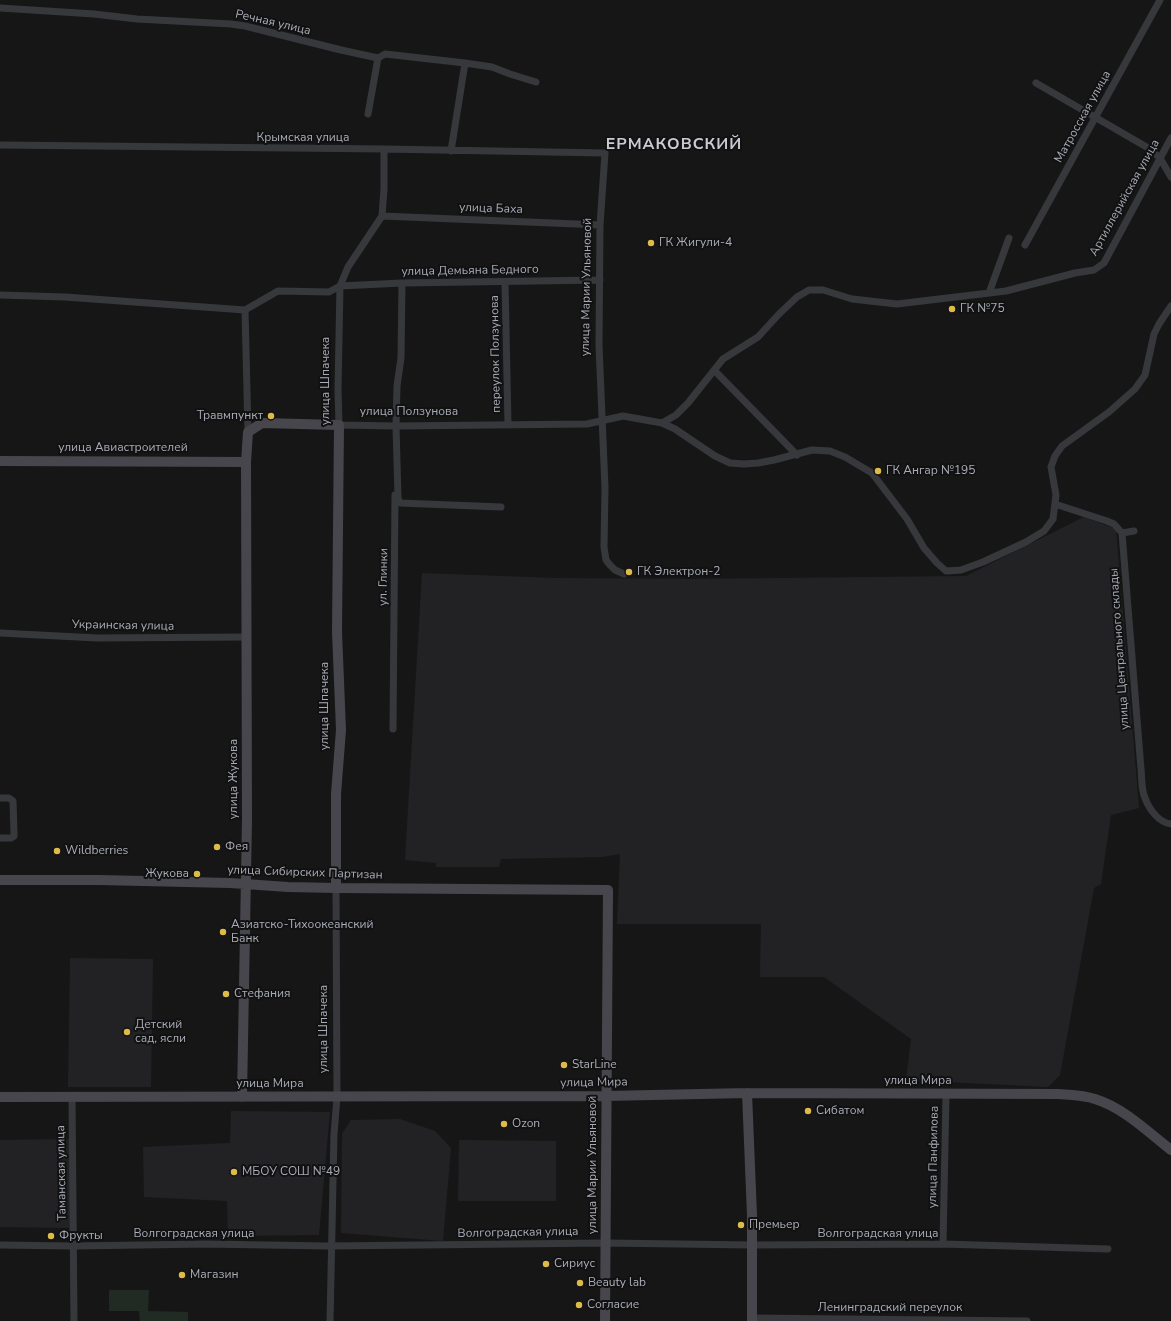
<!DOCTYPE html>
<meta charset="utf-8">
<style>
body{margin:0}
canvas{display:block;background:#161617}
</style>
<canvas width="1171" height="1321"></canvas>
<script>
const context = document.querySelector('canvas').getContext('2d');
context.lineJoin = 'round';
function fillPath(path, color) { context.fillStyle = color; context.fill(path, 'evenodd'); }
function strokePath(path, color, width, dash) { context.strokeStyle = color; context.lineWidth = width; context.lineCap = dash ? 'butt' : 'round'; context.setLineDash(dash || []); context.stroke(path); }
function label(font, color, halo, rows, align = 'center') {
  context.font = font + ' "Nunito Sans",sans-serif'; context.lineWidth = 4; context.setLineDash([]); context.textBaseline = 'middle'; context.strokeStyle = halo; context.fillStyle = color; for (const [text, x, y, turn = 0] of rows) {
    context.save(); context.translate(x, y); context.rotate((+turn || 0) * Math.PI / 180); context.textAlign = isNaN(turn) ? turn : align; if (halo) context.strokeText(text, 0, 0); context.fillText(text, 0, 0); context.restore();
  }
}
const built = new Path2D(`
 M1084,517l32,12 23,279 -28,7 -10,69 -7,4 -34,187 -12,12 -142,-7 5,-41 -87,-62h-64l1,-53h-144l3,-70 -18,3 -101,2 -2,8h-63v-4l-31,-3 17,-287 133,5 133,1 278,-3z
 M70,958l83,1 -2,128h-83z
 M231,1111l99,1 -11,123 -91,1 -1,-35 -83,-4 -1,-50 87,-4z
 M400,1119l35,12 16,17 -8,93 -102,-8 1,-99 9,-14z
 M73,1139l-2,89 -71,-1v-87z
 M459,1140l97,1v60h-98z`);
const green = new Path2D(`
 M109,1290h40l-1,21 40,1v9h-48l-1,-10h-30z`);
const street = new Path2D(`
 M0,8l94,6 43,5 94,5 14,2 96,24 37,8 7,-4 80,9 27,4 18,7 26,8
 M1036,83l114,66 10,9 11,19
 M368,114l10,-56
 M0,145l384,4 221,4 -5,72 -1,120 6,143 -1,59 2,13 4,5 5,5 9,4
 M384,149v40l-2,27 -34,51 -8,19 -2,103 1,36 57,1 191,-2 36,-8 39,7 13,6 40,27 15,7 14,1 14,-1 16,-3 38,-10 18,1 15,6 27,16 35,46 17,29 13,15 9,8 15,-1 22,-8 43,-20 18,-11 9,-12 3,-24 -5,-28 4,-11 7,-10 47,-34 26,-23 10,-14 9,-41 5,-10 12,-18
 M451,151l14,-88
 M382,216l218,9
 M1025,245l135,-245
 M505,282l3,143
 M402,283l-1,75 -4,28 -1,40 2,72 2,5 101,4
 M989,293l20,-55
 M0,295l65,2 180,13 33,-19 51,1 11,-6 62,-3 198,-3
 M245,310l3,122
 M714,370l83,85
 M662,423l14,-8 12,-12 35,-44 35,-22 21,-23 18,-17 12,-7h14l29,9 45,5 109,-13 69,-18 19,-3 10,-7 67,-125
 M1055,504l52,17 7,3 8,9 19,236c1,9 0,20 4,29 4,11 14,25 26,26
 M1122,533l12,-2
 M0,633l97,5 149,-1
 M393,729l2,-234
 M0,798h9l4,3 1,32v3l-3,2h-11
 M72,1097l2,224
 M943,1244l3,-150
 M0,1245l74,1 132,-2 122,2 278,-3 146,2 191,-1 165,5
 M752,1318l275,3
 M330,1321l4,-187 3,-37 -1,-209`);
const secondary = new Path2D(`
 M0,461l246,1
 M0,880h99l131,3 58,4 48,1 272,2 -3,431
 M747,1093l5,122v106
 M0,1097l606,-1 141,-3 311,1c12,1 25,1 37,5 29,9 53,33 76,51
 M242,1097l5,-277 -1,-358 2,-30 14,-9 77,2 -2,207 4,98 -5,64v94`);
const markers = [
 [651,243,4,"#ddbb48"],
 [952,309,4,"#ddbb48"],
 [271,416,4,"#ddbb48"],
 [878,471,4,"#ddbb48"],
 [629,572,4,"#ddbb48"],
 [217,847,4,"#ddbb48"],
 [57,851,4,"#ddbb48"],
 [197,874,4,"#ddbb48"],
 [223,932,4,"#ddbb48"],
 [226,994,4,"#ddbb48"],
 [127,1032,4,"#ddbb48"],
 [564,1065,4,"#ddbb48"],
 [808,1111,4,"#ddbb48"],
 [504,1124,4,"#ddbb48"],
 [234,1172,4,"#ddbb48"],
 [741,1225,4,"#ddbb48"],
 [51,1236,4,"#ddbb48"],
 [546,1264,4,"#ddbb48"],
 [182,1275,4,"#ddbb48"],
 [580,1283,4,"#ddbb48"],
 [579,1305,4,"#ddbb48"]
];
const streetNames = [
 ["Речная улица",273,23,13],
 ["Матросская улица",1083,117,-61],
 ["Крымская улица",303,138],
 ["Артиллерийская улица",1125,198,-61],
 ["улица Баха",491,209,2],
 ["улица Демьяна Бедного",470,271,-1],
 ["улица Марии Ульяновой",587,287,-89],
 ["переулок Ползунова",496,354,-91],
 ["улица Шпачека",326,381,-90],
 ["улица Ползунова",409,412],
 ["улица Авиастроителей",123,448],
 ["ул. Глинки",384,577,-89],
 ["Украинская улица",123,626,1],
 ["улица Центрального склады",1120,649,-94],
 ["улица Шпачека",325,706,-90],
 ["улица Жукова",234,779,-90],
 ["улица Сибирских Партизан",305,873,2],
 ["улица Шпачека",324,1029,-90],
 ["улица Мира",918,1081],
 ["улица Мира",594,1083,-1],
 ["улица Мира",270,1084],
 ["улица Панфилова",934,1157,-89],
 ["улица Марии Ульяновой",593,1165,-90],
 ["Таманская улица",62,1173,-91],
 ["Волгоградская улица",518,1233,-1],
 ["Волгоградская улица",194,1234],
 ["Волгоградская улица",878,1234],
 ["Ленинградский переулок",890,1308]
];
const poiNames = [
 ["ГК Жигули-4",659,243],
 ["ГК №75",960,309],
 ["Травмпункт",263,416,"right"],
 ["ГК Ангар №195",886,471],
 ["ГК Электрон-2",637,572],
 ["Фея",225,847],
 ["Wildberries",65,851],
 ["Жукова",189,874,"right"],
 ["Азиатско-Тихоокеанский",231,925],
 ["Банк",231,939],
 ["Стефания",234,994],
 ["Детский",135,1025],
 ["сад, ясли",135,1039],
 ["StarLine",572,1065],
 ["Сибатом",816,1111],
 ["Ozon",512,1124],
 ["МБОУ СОШ №49",242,1172],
 ["Премьер",749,1225],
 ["Фрукты",59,1236],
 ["Сириус",554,1264],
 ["Магазин",190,1275],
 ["Beauty lab",588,1283],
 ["Согласие",587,1305]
];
const districtNames = [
 ["ЕРМАКОВСКИЙ",674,145]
];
fillPath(built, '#222224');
fillPath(green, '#222a24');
strokePath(street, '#37383c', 7);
strokePath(secondary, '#46464c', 10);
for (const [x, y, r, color] of markers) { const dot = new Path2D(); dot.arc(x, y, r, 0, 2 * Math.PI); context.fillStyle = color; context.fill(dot); strokePath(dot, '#111112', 1.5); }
label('12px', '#a9acb6', '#111112', streetNames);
label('12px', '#a9acb6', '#111112', poiNames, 'left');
context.letterSpacing = '1px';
label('bold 16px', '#cacbd2', '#111112', districtNames);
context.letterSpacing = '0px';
</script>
